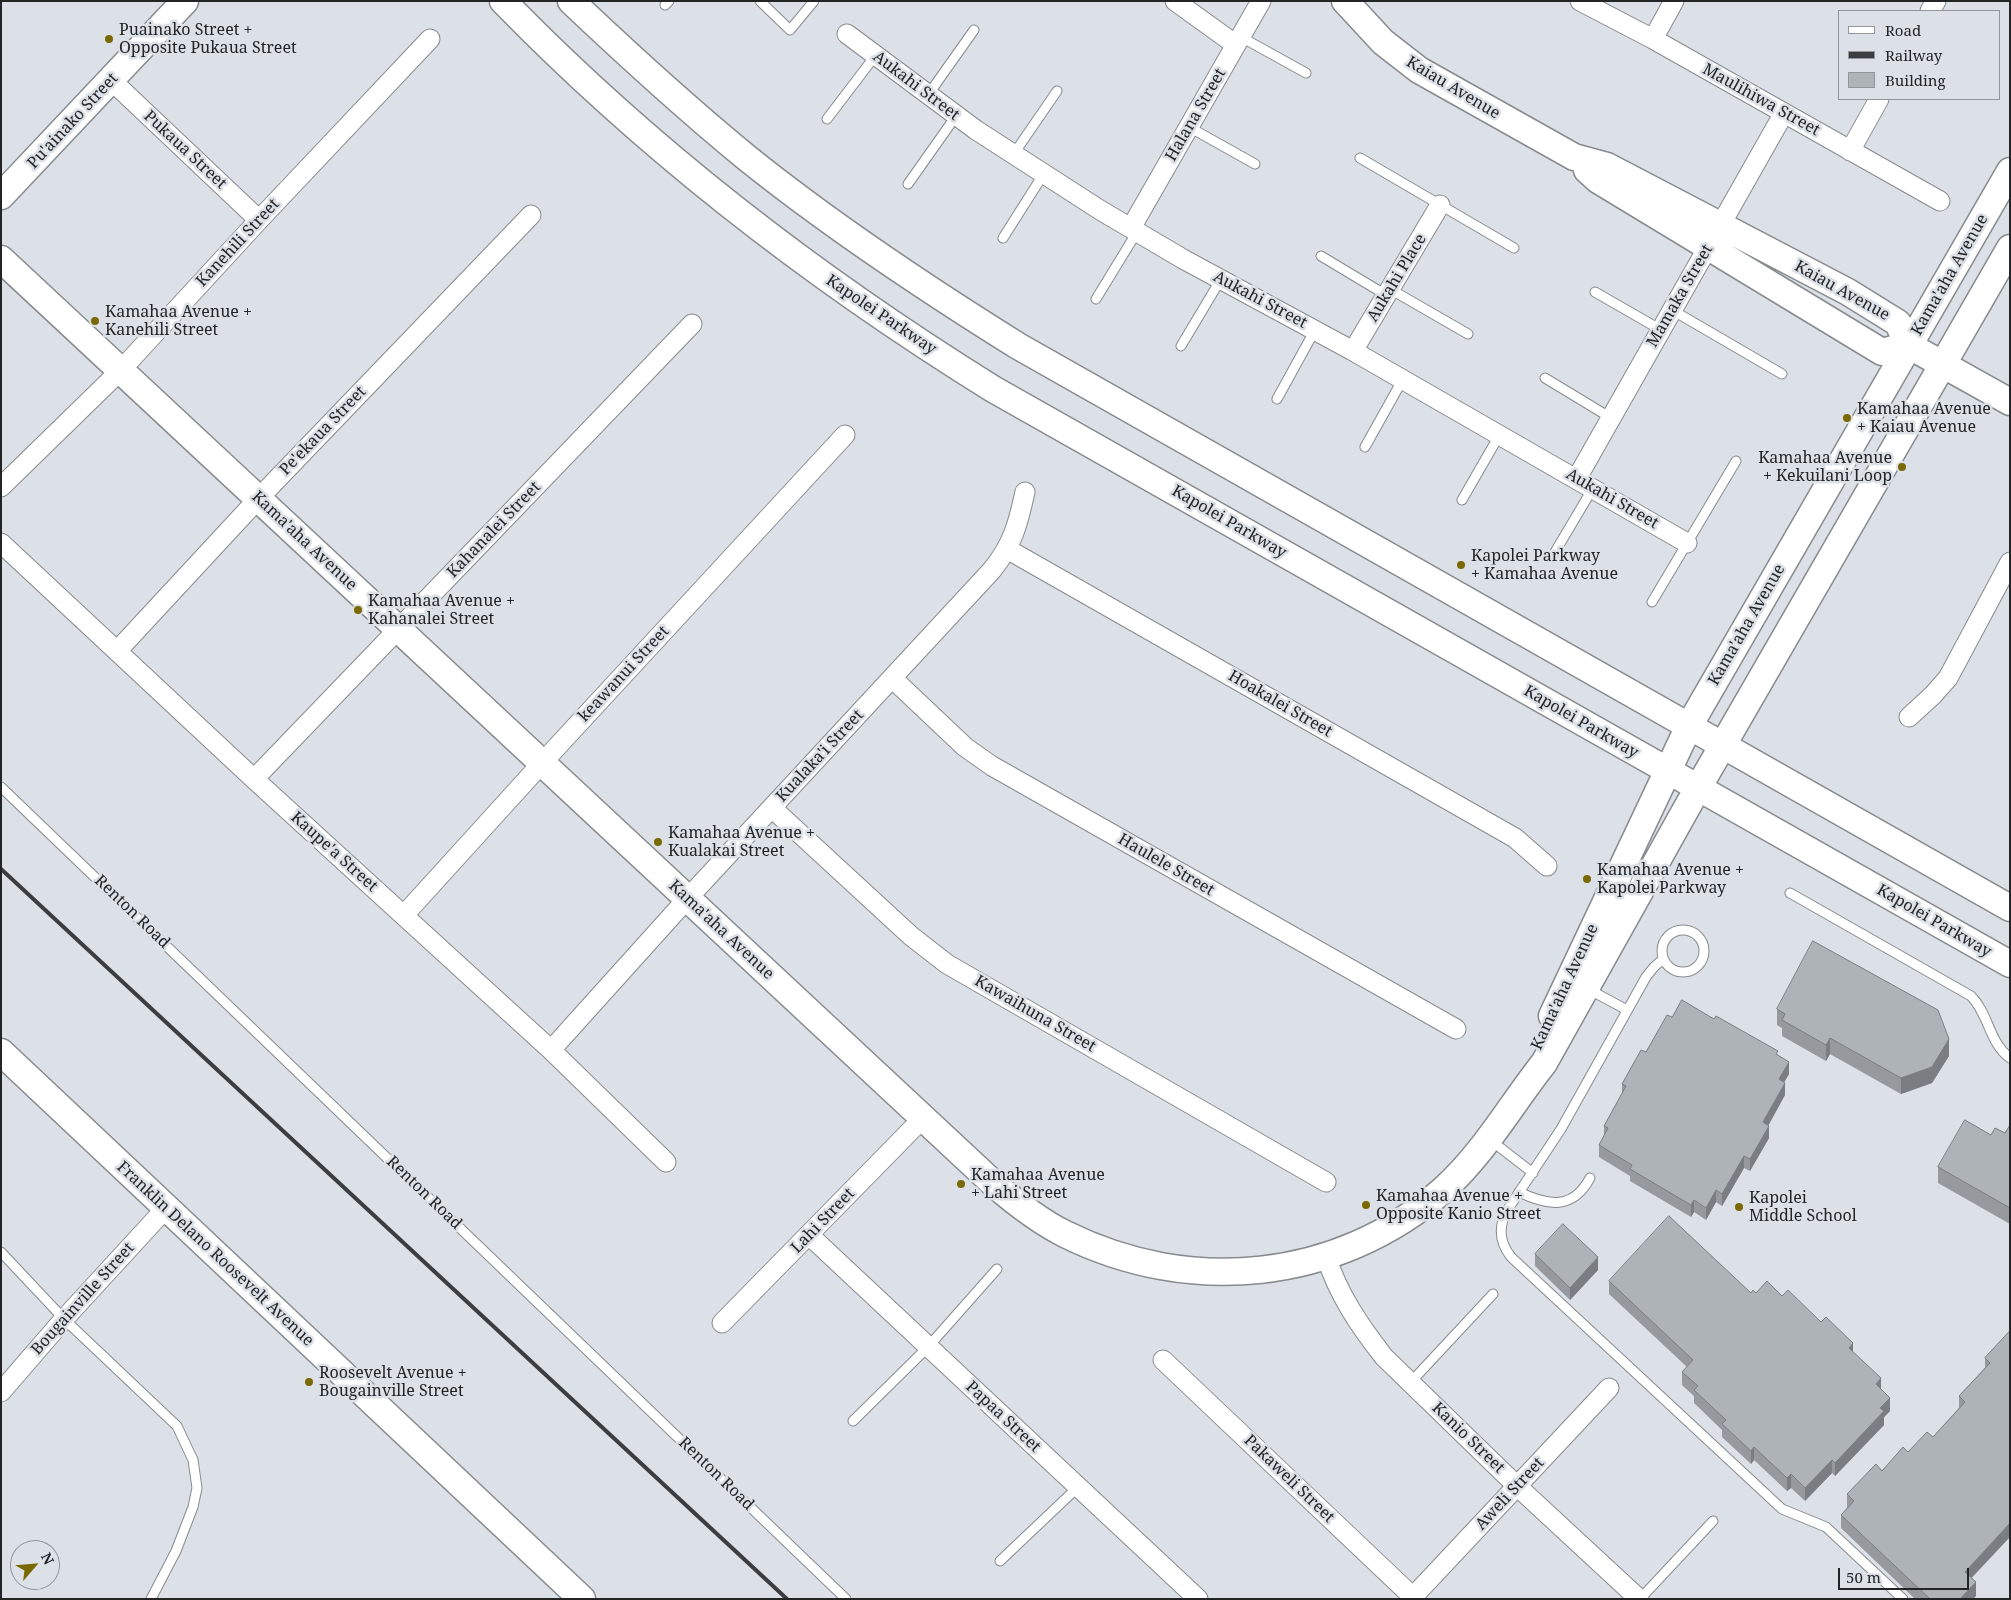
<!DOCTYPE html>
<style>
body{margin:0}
#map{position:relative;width:2011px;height:1600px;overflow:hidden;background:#dce1e7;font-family:"Noto Serif",serif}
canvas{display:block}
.frame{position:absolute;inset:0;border:2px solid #222426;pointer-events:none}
.legend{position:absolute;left:1838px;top:10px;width:162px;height:90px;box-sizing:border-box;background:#dce1e7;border:1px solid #92959a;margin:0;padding:6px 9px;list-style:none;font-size:15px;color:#222426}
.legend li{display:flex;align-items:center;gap:10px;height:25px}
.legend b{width:25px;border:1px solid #92959a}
.north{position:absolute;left:10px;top:1540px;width:50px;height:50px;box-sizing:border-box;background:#dce1e7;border:1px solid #92959a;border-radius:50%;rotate:63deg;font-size:14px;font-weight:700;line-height:20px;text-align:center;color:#222426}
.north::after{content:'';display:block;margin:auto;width:18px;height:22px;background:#7a6900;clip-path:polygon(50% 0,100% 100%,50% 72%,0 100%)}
.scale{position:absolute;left:1838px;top:1568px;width:131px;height:22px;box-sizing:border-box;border:2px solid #222426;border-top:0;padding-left:6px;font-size:15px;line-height:18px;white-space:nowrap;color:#222426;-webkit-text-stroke:4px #dce1e7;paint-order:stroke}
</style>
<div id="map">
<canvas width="2011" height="1600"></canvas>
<div class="frame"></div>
<ul class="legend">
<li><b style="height:6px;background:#fff"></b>Road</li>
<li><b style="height:6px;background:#3b3d40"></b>Railway</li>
<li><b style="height:14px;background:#aeb3b8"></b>Building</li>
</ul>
<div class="north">N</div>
<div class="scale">50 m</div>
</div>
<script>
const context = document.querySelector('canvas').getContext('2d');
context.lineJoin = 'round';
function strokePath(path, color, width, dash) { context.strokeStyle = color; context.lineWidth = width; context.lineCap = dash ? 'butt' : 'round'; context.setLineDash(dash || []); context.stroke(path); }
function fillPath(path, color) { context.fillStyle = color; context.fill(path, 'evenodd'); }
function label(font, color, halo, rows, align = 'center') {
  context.font = font + ' "Noto Serif",serif'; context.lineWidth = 5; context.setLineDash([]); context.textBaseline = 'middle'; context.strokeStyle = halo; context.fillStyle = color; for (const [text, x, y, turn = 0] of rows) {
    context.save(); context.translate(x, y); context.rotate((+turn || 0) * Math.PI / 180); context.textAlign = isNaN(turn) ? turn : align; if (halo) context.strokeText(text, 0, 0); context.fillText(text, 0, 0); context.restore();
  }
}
const lane = new Path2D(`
 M760,1l30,29 24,-29
 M665,5l4,-4
 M1241,37l65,36
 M928,95l46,-65
 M827,119l48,-63
 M1189,127l66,37
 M1013,155l44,-64
 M1360,158l154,90
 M908,184l48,-68
 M1003,238l40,-63
 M1321,256l65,39
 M1390,289l78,45
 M1595,292l66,38
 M1096,299l41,-67
 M1672,310l110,64
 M1181,346l40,-67
 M1545,378l66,40
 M1277,399l38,-69
 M1365,447l38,-68
 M1462,500l38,-66
 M1555,552l38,-64
 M1652,602l84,-141
 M1,787l845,812
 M1790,893l181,103c18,18 18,47 39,62
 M1662 951a21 21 0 1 1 42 0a21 21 0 1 1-42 0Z
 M1663,959l-9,8 -8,10 -85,152 -55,83c-8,17 -6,31 5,45l271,252 44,18 77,72
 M1588,989l39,21
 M1489,1139l44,34
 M1519,1192c29,14 54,18 71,-14
 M1,1252l63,67 113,107 16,34 4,28 -4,19 -17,44 -25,48
 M1410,1383l83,-89
 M853,1421l75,-74 69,-78
 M1000,1561l78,-74
 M1640,1599l73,-78`);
const street = new Path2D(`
 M1175,1l61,44
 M1580,1l73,38 287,162
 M1930,11l6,-10
 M847,34l129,96 124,80 83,49 170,92 334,192
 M1653,39l21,-38
 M111,80l148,140
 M1850,151l29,-52
 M1131,228l130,-227
 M1353,351l87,-146
 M1577,478l207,-365
 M1,487l119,-116 139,-151 171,-181
 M1,543l253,236 297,271 115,112
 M1007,549l508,289 32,28
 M118,650l140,-151 273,-284
 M892,678l73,69 27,19 464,263
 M1909,717l24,-22 15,-17 62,-116
 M254,779l438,-455
 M772,808l139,128 36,28 379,218
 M404,915l138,-152 303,-328
 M551,1050l136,-151 305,-329c21,-26 26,-46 33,-78
 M809,1235l389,364
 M1326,1256c12,38 33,69 58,101l133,129 122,113
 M722,1323l201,-205
 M1163,1360l252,239
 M1,1392l63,-73 102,-111
 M1411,1599l198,-211`);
const secondary = new Path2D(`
 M503,1c147,151 311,277 490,388l1017,575
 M571,1c57,54 115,107 176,157 86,69 178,130 271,188l992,562
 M1345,1l38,41 36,28 155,87 33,9 241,126 50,31 10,22
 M1587,170l11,10 284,172 26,-7
 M1,196l184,-195
 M1,259l993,925c22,19 45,37 71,50 125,62 272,48 378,-44 41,-37 67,-84 101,-127l146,-261 320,-554
 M1908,345l102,57
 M1552,1016l137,-290 321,-555
 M1,1052l581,547`);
const rail = new Path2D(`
 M1,869l786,730`);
const wall = new Path2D(`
 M1777,1009l172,47 -17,27 -31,11 -71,-40 -4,7 -44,-25v-8l-5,-3z
 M1672,1017l106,38 11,19 -5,8 1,13 -17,31 1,12 -19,33 -6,-3 -22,38 -6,-4 -10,18 -12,-8 -3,5 -61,-36v-5l-31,-19v-12l5,-9v-10l18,-32v-10z
 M2010,1125v99l-72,-41v-16l53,-32 14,-2z
 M1535,1254l63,16 -28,30 -35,-34z
 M1609,1281l147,12 26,3 71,56 28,37 9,22 -6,6v8l-49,51 -3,-3 -27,28 -14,-13 -4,3 -33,-31 -3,4 -29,-27v-7l-28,-27v-7l-12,-11v-13l5,-5 -78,-73z
 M2010,1331l-38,247 4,18 -3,3h-58l-74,-71v-13l6,-7v-14l61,-42 25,-15 26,-29v-12l26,-28v-10z`);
const shadedWall = new Path2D(`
 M1830,1038v16l-4,7v-16z
 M1949,1039v17l-17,27 -31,11v-16z
 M1789,1062v12l-10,17v-12z
 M1785,1083v12l-22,40v-13z
 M1769,1126v12l-19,33v-12z
 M1744,1156v12l-22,38v-12z
 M1716,1190v12l-10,18v-12z
 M1694,1200v12l-3,5v-12z
 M1598,1257v13l-28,30v-12z
 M1853,1343v13l-4,-8z
 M1881,1378v14l-5,-8z
 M1890,1398v13l-6,6v8l-49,51v-13l45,-55z
 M1754,1447v13l-3,4v-13z
 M1832,1460v13l-27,28v-13z
 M1791,1474v14l-4,3v-13z
 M2010,1523v14l-45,48v-13z
 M1976,1582v14l-3,3h-13z`);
const building = new Path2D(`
 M1813,941l125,69 11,29 -17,28 -31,11 -71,-40 -4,7 -44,-25 3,-6 -8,-5z
 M1682,1000l32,19 2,-3 62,35 -2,3 13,8 -10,17 6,4 -22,39 6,4 -19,33 -6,-3 -22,38 -6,-4 -10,18 -12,-8 -3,5 -61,-36 2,-4 -33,-20 9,-17 -4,-2 22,-40 -4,-2 19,-34 5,2 21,-37 5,2z
 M1965,1120l26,15 4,-7 10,5 5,-8v83l-72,-41z
 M1669,1216l82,77 2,-3 3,3 11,-12 15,15 6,-6 33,32 5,-5 27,26 -4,5 32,30 -5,6 14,14 -10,10 4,3 -49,52 -3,-3 -27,28 -14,-14 -4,4 -33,-31 -3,4 -29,-27 4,-4 -32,-30 4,-4 -16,-14 11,-12 -84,-79z
 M1563,1224l35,33 -28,31 -35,-34z
 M2010,1331v192l-45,49 11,10 -16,17h-30l-89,-84 13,-14 -7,-7 29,-30 6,7 21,-24 5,5 19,-20 6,5 32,-35 -6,-6 31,-33 -5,-5z`);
const markers = [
 [109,39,5,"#7a6900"],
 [95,321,5,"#7a6900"],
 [1847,418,5,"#7a6900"],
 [1902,467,5,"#7a6900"],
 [1461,565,5,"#7a6900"],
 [358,610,5,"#7a6900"],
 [658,842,5,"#7a6900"],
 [1587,879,5,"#7a6900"],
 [961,1184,5,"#7a6900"],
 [1366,1205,5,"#7a6900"],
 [1739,1207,5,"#7a6900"],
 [309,1382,5,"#7a6900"]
];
const poiNames = [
 ["Puainako Street +",119,30],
 ["Opposite Pukaua Street",119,48],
 ["Kamahaa Avenue +",105,312],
 ["Kanehili Street",105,330],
 ["Kamahaa Avenue",1857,409],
 ["+ Kaiau Avenue",1857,427],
 ["Kamahaa Avenue",1892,458,"right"],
 ["+ Kekuilani Loop",1892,476,"right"],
 ["Kapolei Parkway",1471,556],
 ["+ Kamahaa Avenue",1471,574],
 ["Kamahaa Avenue +",368,601],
 ["Kahanalei Street",368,619],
 ["Kamahaa Avenue +",668,833],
 ["Kualakai Street",668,851],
 ["Kamahaa Avenue +",1597,870],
 ["Kapolei Parkway",1597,888],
 ["Kamahaa Avenue",971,1175],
 ["+ Lahi Street",971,1193],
 ["Kamahaa Avenue +",1376,1196],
 ["Opposite Kanio Street",1376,1214],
 ["Kapolei",1749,1198],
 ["Middle School",1749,1216],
 ["Roosevelt Avenue +",319,1373],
 ["Bougainville Street",319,1391]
];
const streetNames = [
 ["Aukahi Street",916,86,37],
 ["Kaiau Avenue",1453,88,31],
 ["Maulihiwa Street",1761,100,29],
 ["Halana Street",1196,115,-60],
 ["Pu'ainako Street",73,121,-47],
 ["Pukaua Street",185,150,43],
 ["Kanehili Street",238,243,-47],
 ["Kama'aha Avenue",1950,275,-60],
 ["Aukahi Place",1397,278,-59],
 ["Kaiau Avenue",1842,291,29],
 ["Mamaka Street",1680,296,-60],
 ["Aukahi Street",1260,300,28],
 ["Kapolei Parkway",881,315,34],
 ["Pe'ekaua Street",323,431,-46],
 ["Aukahi Street",1612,499,30],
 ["Kapolei Parkway",1229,522,30],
 ["Kahanalei Street",494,530,-46],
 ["Kama'aha Avenue",304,541,43],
 ["Kama'aha Avenue",1747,625,-60],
 ["keawanui Street",624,674,-47],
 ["Hoakalei Street",1280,704,30],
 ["Kapolei Parkway",1581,722,30],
 ["Kualaka'i Street",820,756,-47],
 ["Kaupe'a Street",334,852,42],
 ["Haulele Street",1166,865,30],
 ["Renton Road",132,912,44],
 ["Kapolei Parkway",1934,921,30],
 ["Kama'aha Avenue",721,930,43],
 ["Kama'aha Avenue",1565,987,-65],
 ["Kawaihuna Street",1035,1014,30],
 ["Renton Road",424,1193,44],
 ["Lahi Street",823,1221,-46],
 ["Franklin Delano Roosevelt Avenue",215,1254,43],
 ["Bougainville Street",83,1299,-48],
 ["Papaa Street",1003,1417,43],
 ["Kanio Street",1468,1438,44],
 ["Renton Road",716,1474,44],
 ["Pakaweli Street",1289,1479,44],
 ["Aweli Street",1510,1494,-47]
];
strokePath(lane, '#868b90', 11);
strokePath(street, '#868b90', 21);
strokePath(secondary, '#868b90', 29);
strokePath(lane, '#fff', 9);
strokePath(street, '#fff', 19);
strokePath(secondary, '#fff', 26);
strokePath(rail, '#3b3d40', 4);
fillPath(wall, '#969a9e');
fillPath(shadedWall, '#7a7d81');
fillPath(building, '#aeb3b8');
strokePath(building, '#7a7d81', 1);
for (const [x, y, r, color] of markers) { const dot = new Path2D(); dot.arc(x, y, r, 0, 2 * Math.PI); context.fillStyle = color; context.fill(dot); strokePath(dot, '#dce1e7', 2); }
label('16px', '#222426', '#dce1e7', poiNames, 'left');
label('16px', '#222426', '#dce1e7', streetNames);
</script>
